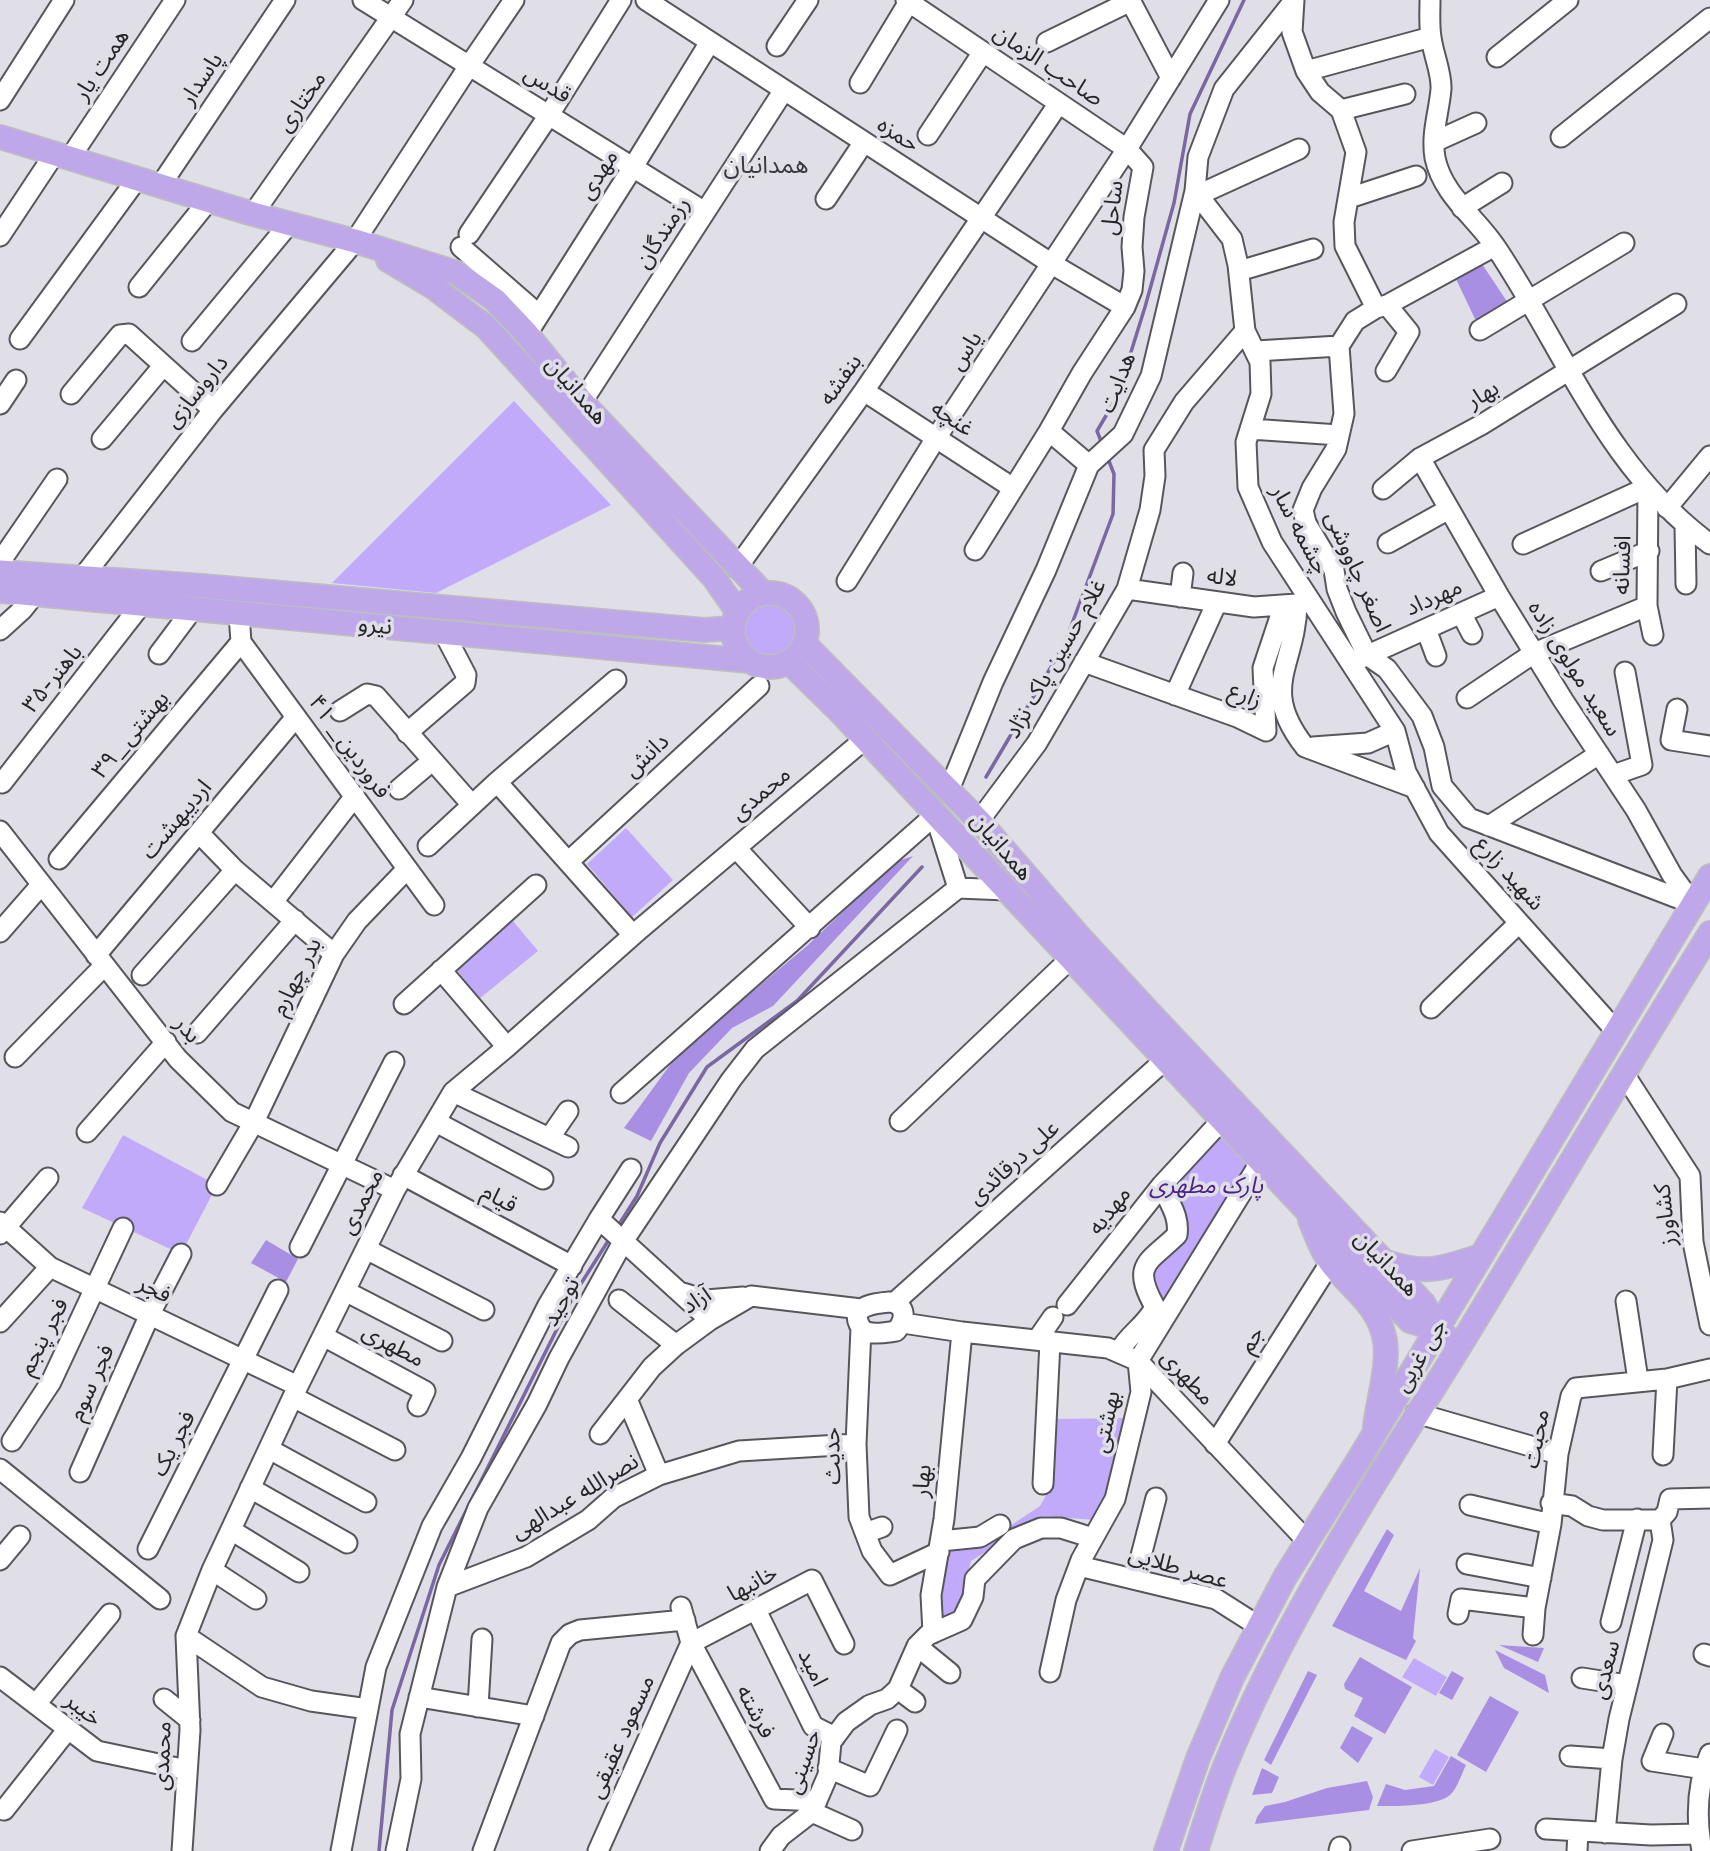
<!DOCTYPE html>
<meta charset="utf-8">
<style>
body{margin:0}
canvas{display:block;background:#e0dee6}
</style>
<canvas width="1710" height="1851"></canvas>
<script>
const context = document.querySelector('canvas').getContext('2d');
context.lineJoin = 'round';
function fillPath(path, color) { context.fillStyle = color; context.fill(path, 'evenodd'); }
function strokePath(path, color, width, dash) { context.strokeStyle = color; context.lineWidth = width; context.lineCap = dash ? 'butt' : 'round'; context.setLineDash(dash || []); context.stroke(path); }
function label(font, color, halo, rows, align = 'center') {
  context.font = font + ' "Libre Baskerville","Noto Sans Arabic",serif'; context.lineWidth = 7; context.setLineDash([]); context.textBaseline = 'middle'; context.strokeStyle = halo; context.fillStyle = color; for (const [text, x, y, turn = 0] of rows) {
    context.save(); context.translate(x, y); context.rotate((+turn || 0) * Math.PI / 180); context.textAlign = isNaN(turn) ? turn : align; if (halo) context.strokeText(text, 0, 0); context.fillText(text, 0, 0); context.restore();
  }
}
const green = new Path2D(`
 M514,401l97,104 -175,88 -104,-10z
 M740 628a28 28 0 1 1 56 0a28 28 0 1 1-56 0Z
 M626,828l47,52 -41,37 -45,-53z
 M513,921l25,30 -59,48 -22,-29z
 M123,1135l94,50 -36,69 -99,-46z
 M1222,1136l28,30 -82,137 -13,-6 -3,-32 15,-14 10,-68 25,-33z
 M1128,1418l-21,73 -12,29 -52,-4 -72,45 -7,31 -9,21 -17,7 5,-43 7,-26 33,-7 57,-38 13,-23v-64z
 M1414,1658l33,19 -11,19 -34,-19z
 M1435,1749l14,8 -16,28 -14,-8z`);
const forest = new Path2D(`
 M1482,264l26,39 -32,18 -20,-42z
 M913,856l-140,150 -41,22 -43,45 -38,68 -27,-13 54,-74 130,-109 87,-83z
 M266,1240l32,19 -12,23 -35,-19z
 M1387,1529l7,6 -30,56 37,20 19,-43 -7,70 3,3 -10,19 -74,-34z
 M1499,1645l45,3 -6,14z
 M1495,1650l50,25 4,18 -45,-25z
 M1360,1657l52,30 -27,47 -31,-18 9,-18 -18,-9 -1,-5z
 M1308,1671l9,4 -46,90 -7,-5z
 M1452,1671l12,7 -12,22 -13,-7z
 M1490,1696l29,16 -33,60 -29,-17z
 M1352,1726l21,12 -15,25 -18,-15z
 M1451,1756l15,9c-4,8 -9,24 -16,30 -14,12 -56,11 -73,11l9,-22 19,6 29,-4z
 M1262,1768l17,9 -7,16 -20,2z
 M1367,1781l6,16 -4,13 -114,14 2,-7 8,-11 20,-4 42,-14z`);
const stream = new Path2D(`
 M1103,446l-6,-15 20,-34 28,-90 29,-104 16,-89 54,-114
 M986,777l78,-132 49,-131 1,-40 -7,-18
 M618,1226l19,-30 23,-53 47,-76 90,-66 125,-134
 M379,1851l13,-141 47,-145 136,-272 35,-55`);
const minor = new Path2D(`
 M363,0l342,212
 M646,0l406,264 73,43
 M1130,0l41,78
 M1294,0l-2,32 14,39 14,21 21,18 15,42 -12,70 1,24 31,62 -21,13 -16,25 5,68 -8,35 -24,39 -9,22 3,13 28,47 3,19 9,23 21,43 20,14 35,47 12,31 8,39 27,32 224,86
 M1430,0c0,12 -1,25 1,37 2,17 11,36 10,52 -2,24 -10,44 -6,69 8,38 42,60 62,91 68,102 110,220 213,295
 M1047,42l84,-41
 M777,46l31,-46
 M1497,57l71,-57
 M1306,71l125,-34
 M860,83l50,-83
 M0,100l64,-100
 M1341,110l64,-16
 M928,135l55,-83
 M1561,137l149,-119
 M1434,142l42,-19
 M70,158l105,-158
 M160,186l125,-186
 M1195,191l37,48 6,26 7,66 15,31 1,32 -15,48 2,45 24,55 123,189 11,41 33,61 177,198
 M1198,195l101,-46
 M1349,198l67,-22
 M826,199l38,-57
 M1462,208l40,-25
 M253,214l150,-214
 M469,234l80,-119 72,-115
 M0,236l55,-83
 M461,247l78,68
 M1239,271l74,-22
 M139,287l70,-87
 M1376,308l11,-3 108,-59
 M1480,330l144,-87
 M527,334l106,-167 77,-125
 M20,339l117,-160
 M192,341l97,-117
 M1256,351l83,-5
 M1386,371l23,-39 -22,-27
 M864,391l149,97
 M71,394l49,-59 9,-1 84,76
 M582,402l202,-312
 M0,404l16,-24
 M1250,429l89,6
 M1049,431l40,34
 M102,439l61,-73
 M1420,458l79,138 64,104 73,110 36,65 21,29
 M1383,489l37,-31 61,-33 195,-121
 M1667,508l43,-52
 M1685,525l1,59
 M1388,543l61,-34
 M975,550l74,-119 33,-58 43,-66 7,-17 2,-19 -2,-24 2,-30 9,-50 -16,-18 92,-149
 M0,562l57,-83
 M737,568l127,-177 195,-288
 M1601,571l48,-20
 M847,581l89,-143 191,-289 -221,-149
 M80,589l2,-11 131,-168 142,-169 114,-175 45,-66
 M1127,589l127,18 42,-3
 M1180,597l3,-24
 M1297,604c-1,62 -39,83 8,143
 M1647,606l6,29
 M1461,613l11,21
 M239,614l2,28 193,263
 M1426,629l10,27
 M0,630l22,-20 12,-15
 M159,654l33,-44
 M1357,660l142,-64
 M1084,662l153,55 29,14 -3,-63 21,-63
 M1175,695l42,-93
 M1467,698l67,-45 113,-47 1,-119 -125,57
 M1677,709l-6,31 39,6
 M340,711l27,-17 9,2 96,109
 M407,733l58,-50 1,-8 -22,-42
 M1305,747l110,41
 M1313,747l55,-4 27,-12
 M1613,775l29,-10 -17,-93
 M497,782l136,153
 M2,783l139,-178
 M399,789l33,-28
 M949,790l44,-108 53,-112 43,-105 34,-31 28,-58 44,-185 3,-34 26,-68 69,-87
 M935,815l23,73
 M979,821l58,-78 90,-154 23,-79 5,-34 -1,-26 30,-48 61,-71
 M1489,826l110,-72
 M0,831l178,228 54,53 163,78
 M199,833l36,37 99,84
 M428,846l69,-64 119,-102
 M736,848l74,80
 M59,859l182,-217
 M568,862l191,-176
 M273,902l82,-106
 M0,932l41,-47
 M96,955l200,-238
 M441,970l66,77
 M142,975l93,-105
 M404,1004l132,-119
 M1431,1008l88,-85
 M197,1033l98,-113
 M15,1057l89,-91
 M1624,1074l66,102 3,66 17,83
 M453,1092l115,55
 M621,1093l305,-270
 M900,1121l170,-162
 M436,1122l107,57
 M87,1132l79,-90
 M550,1137l18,-26
 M403,1175l169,91
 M217,1185l37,-63 80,-168 23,-33 50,-52
 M599,1219l111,101
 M0,1222l50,45 248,119
 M0,1234l48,-56
 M300,1247l94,-185
 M366,1249l118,61
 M345,1291l97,50
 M683,1293l23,7 37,-3
 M619,1300l57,45
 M1626,1301l12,79
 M890,1302c17,3 16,18 6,29 -8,1 -20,4 -29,1 -4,-1 -6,-4 -8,-8 -9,-19 19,-21 31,-22z
 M895,1302l270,-242
 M1067,1305l95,-120 60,-65
 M0,1322l50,-55
 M903,1323l59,9 146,16 30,13 169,180
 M861,1328l-5,116 3,73 13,34 18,24 49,-23
 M323,1336l102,55 -7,15
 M1037,1340l16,-23
 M1119,1352c9,-18 27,-26 36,-45 -24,-43 -7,-44 22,-72 3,-20 -9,-33 -15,-50
 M293,1397l102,53
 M627,1399l32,76
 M1416,1413l142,41
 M600,1434l52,-67 24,-22 34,-25 41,-24 110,13
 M12,1441l39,-59 72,-154
 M1215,1444l115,-181
 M269,1449l97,53
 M1663,1455l4,-76
 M0,1469l160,130
 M80,1472l70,-158 31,-60
 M1043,1484l7,-142
 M250,1488l97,55
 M1551,1503l21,3 16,10 15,4h57l7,-8 3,-13 40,-1
 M1470,1505l81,19
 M231,1530l68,42
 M865,1533l17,-6
 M941,1541l39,-4 20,-12
 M148,1549l130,-259
 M0,1560l20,-24
 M1467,1564l74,14
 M1079,1566l137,33 44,28
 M212,1570l44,29
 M1135,1579l21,-81
 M447,1587l79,-30 62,-37 25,-22 46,-23 80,-24 117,-7
 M681,1607l10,36 83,156 43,2
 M756,1610l57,116 22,11
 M1458,1614l3,-15 74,9
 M1611,1622l26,-103
 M933,1633l-2,-38 13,-76 18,-187
 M1533,1635l2,-27 16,-84 7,-70 13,-58 5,-8 91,-9 43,-10
 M186,1636l76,51 49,14 57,8
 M917,1646l33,27
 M1704,1654l6,2
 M1050,1672l16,-72 15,-40 34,-61 26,-107 -3,-31 123,-200
 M0,1677l97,74 90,19
 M1582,1678l45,7
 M898,1689l17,13
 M419,1697l115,19
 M164,1699l26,21
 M36,1704l74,-90
 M478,1707l4,-68
 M1663,1734l-11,27 52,8
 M1570,1756l42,3
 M828,1768l42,18 27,-56
 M4,1810l64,-81
 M812,1812l40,18
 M1546,1829l105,6 48,-1
 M1605,1833l7,-74 7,-40 44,-179 -3,-20
 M182,1851l8,-121 -4,-94 26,-66 86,-184 97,-196 58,-98 54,-45 133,-118 225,-190
 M341,1851l35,-184 56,-141 39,-68 77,-153 51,-86 32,-50
 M396,1851l15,-72 -1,-45 37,-147 31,-79 59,-104 22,-46 65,-118 107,-160 24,-31 203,-161 48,2
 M483,1851l78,-208 9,-9 10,-4 105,-10
 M598,1851l93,-208 121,-63 32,64
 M770,1851l11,-15 31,-24 16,-37 3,-33 15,-20 24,-17 17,-6 11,-10 19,-43 11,-11 34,-15 11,-23 2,-18 39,-40 27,-11h20l32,10
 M1339,1851l1,-4
 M1412,1851l78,-12
 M1577,1851l1,-19
 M1702,1851c-6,-32 -5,-67 8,-97`);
const major = new Path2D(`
 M0,137l253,77 102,27 102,32 38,27 32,34 55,68 181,191
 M388,260l45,27 53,40 228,251 23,33
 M0,572l202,14 502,44 28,-2
 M0,591l750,70
 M733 630a37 37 0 1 1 74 0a37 37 0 1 1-74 0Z
 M805,644l176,179 97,112 71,77 275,292 13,25
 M789,662l52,51 569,608 27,8 11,9
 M1310,1220c6,14 11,31 21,43 21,27 48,42 54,78 4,24 -7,60 -10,85
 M1386,1262c40,13 56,7 94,-6
 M1166,1851l32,-93 34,-80 53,-101 74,-118 351,-583
 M1196,1851c9,-28 18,-58 29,-85 61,-151 153,-287 238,-425 83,-136 163,-273 247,-408`);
const streetNames = [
 ["همت یار",102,65,-56],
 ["صاحب الزمان",1048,66,34],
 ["پاسدار",202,79,-56],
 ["قدس",547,85,32],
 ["مختاری",302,102,-55],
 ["حمزه",898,135,33],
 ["مهدی",599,175,-58],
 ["ساحل",1113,208,-83],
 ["رزمندگان",663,233,-57],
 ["یاس",966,351,-57],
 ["بنفشه",841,380,-55],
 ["هدایت",1118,383,-68],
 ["همدانیان",576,391,49],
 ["داروسازی",197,392,-51],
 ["بهار",1483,395,-31],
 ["غنچه",952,419,33],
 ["چشمه سار",1299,530,62],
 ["افسانه",1623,565,-88],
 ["اصغر چاووشی",1357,572,66],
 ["لاله",1222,578,8],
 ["مهرداد",1434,598,-24],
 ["نیرو",375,626,5],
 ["غلام حسین پاک نژاد",1056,659,-60],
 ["سعید مولوی زاده",1574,669,58],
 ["۳۵-باهنر",53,679,-51],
 ["زارع",1245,696,23],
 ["۳۹_بهشتی",131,735,-50],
 ["۴۱ _فروردین",349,747,54],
 ["دانش",647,756,-43],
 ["محمدی",761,794,-40],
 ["اردیبهشت",177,820,-50],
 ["همدانیان",1001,847,49],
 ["شهید زارع",1509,874,48],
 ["بدر چهارم",297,977,-63],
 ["بدر",187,1030,50],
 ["علی درقائدی",1014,1163,-42],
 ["قیام",499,1199,28],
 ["محمدی",362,1202,-63],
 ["مهدیه",1110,1211,-52],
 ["کشاورز",1666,1215,-96],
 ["همدانیان",1386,1264,46],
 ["فجر",154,1290,26],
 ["آزاد",697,1301,-33],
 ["توحید",562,1302,-61],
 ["فجر پنجم",44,1337,-63],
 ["جم",1252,1340,-58],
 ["مطهری",393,1346,28],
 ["جی غربی",1421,1356,-59],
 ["مطهری",1187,1378,47],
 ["فجر سوم",92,1383,-66],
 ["بهشتی",1107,1422,-78],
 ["محبت",1537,1439,-79],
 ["فجر یک",174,1444,-63],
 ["حدیث",833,1456,-91],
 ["بهار",923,1481,-85],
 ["نصرالله عبدالهی",575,1497,-31],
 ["عصر طلایی",1178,1568,16],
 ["خانبها",753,1584,-28],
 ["امید",812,1668,64],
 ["سعدی",1606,1670,-76],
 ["خیبر",83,1710,38],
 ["فرشته",755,1712,62],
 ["مسعود عقیقی",622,1737,-66],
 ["محمدی",163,1756,-88],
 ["حسینی",804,1762,-71]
];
const parkNames = [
 ["پارک مطهری",1206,1187]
];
const neighbourhoodNames = [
 ["همدانیان",766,166]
];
fillPath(green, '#c2aafb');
fillPath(forest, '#a98fe3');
strokePath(stream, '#7a68a2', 3.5);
strokePath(minor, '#58565d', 23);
strokePath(major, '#bebebe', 26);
strokePath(minor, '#fff', 19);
strokePath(major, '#bfa8ea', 23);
label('23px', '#262628', '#e0dee6', streetNames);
label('italic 23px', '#4b2384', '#e0dee6', parkNames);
label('24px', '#3b393f', '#e0dee6', neighbourhoodNames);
</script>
